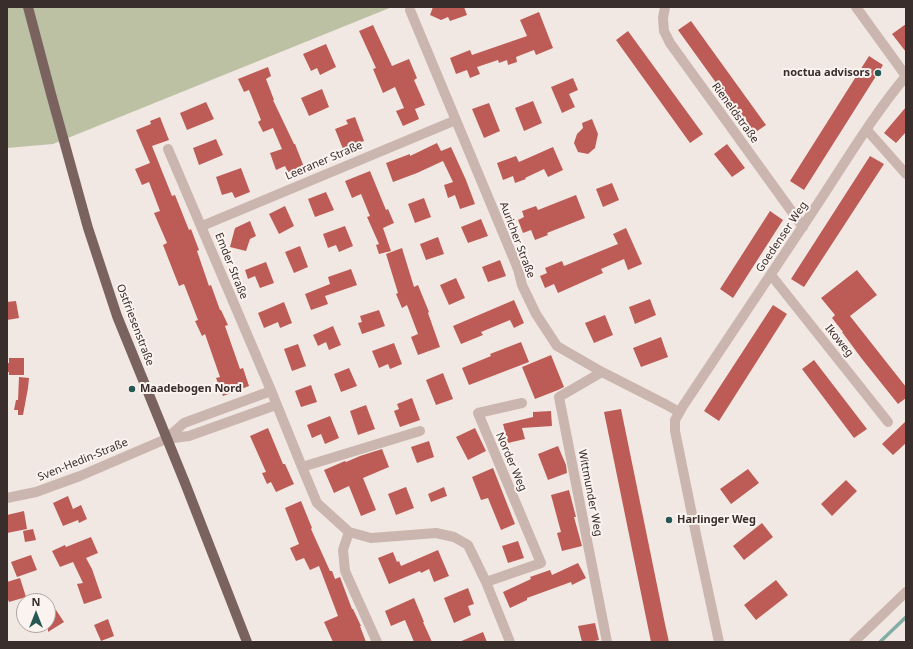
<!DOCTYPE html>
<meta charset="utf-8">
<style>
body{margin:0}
#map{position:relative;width:913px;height:649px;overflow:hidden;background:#f2e8e3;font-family:"Noto Sans",sans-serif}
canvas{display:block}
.frame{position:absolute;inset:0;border:8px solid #3a2e2c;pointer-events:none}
.north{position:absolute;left:16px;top:593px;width:40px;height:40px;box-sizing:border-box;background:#faf3ef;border:1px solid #ada4a1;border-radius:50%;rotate:0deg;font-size:11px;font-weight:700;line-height:16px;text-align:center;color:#3a2e2c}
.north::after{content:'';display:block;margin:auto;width:14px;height:18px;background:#255852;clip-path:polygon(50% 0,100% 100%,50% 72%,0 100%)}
</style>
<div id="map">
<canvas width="913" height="649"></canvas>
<div class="frame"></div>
<div class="north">N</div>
</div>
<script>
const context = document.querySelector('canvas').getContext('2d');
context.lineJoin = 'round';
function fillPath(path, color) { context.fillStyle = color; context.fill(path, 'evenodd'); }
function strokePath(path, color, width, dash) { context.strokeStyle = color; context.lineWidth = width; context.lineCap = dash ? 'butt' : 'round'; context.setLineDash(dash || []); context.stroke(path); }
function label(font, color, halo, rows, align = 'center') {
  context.font = font + ' "Noto Sans",sans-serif'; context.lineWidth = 4; context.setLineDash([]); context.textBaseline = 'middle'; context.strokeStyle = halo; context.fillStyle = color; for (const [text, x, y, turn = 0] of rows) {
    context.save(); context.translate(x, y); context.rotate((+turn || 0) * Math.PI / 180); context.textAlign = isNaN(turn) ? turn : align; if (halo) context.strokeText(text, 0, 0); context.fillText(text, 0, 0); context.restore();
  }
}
const green = new Path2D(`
 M7,7h385l-339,137 -46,4z`);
const stream = new Path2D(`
 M880,642l26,-25`);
const building = new Path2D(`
 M433,7h31l3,8 -17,6 -2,-4 -7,3 -11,-5z
 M539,12l14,36 -17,7 -2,-5 -18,7 1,5 -9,3 -1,-5 -8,3 -1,-3 -21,7 3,7 -10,4 -3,-8 -11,4 -6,-16 20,-8 2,5 55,-19 -7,-16z
 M691,21l75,104 -13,9 -75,-104z
 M906,24v28l-14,-18z
 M373,25l19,41 17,-7 8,19 -3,2 11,25 -10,4 4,10 -16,7 -7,-15 8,-3 -9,-21 -12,6 -10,-24 3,-1 -17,-37z
 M628,31l75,103 -13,9 -74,-103z
 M326,44l10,23 -16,8 -3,-7 -6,3 -8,-17z
 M869,56l14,9 -79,125 -14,-9z
 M268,67l3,9 -5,3 8,21h-1l21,44h1l9,23 -16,5 -3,-6 -9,4 -6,-17 12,-4 -9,-21 -10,4 -5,-10 3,-2 -12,-30 -5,2 -6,-13z
 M573,78l5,12 -9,4 6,13 -13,6 -11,-26z
 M322,89l7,18 -20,9 -8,-18z
 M533,101l9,22 -18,8 -9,-23z
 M206,102l8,17 -27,11 -7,-17z
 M489,103l11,28 -16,7 -12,-29z
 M906,107v25l-10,11 -12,-10z
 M160,117l9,23 -17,6 20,50 3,-1 14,35 2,-1 8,21 -2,1 12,35 2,-1 9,25h1l7,15 -3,1 15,43 3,-1 6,18 -26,10 -7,-18 4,-1 -15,-43 -3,2 -7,-15 3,-1 -14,-36 -5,2 -16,-41 4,-2 -13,-30 6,-2 -11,-29 -7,3 -7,-16 15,-6 -14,-33 15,-6 -1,-3z
 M355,117l9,24 -21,8 -8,-20 13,-5 -2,-4z
 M592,119l6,15 -3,14 -7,6 -10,-2 -4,-9 3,-9 6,-6 -1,-5z
 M216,139l7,16 -24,10 -6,-17z
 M437,143l4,8 10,-4 15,33 9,24 -15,5 -5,-14 -7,3 -4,-13 9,-3 -10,-21 -26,12 -24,9 -7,-19 24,-9v2z
 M727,144l18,24 -13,9 -18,-23z
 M553,147l10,23 -15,7 -4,-8 -19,9 1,1 -11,4 -2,-7 -10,4 -6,-17 19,-7 3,6z
 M870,156l14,8 -80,123 -13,-8z
 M241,168l9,24 -15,6 -3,-6 -10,3 -6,-18z
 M370,171l16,39 2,-1 6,14 -11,5 8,23 -12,3 -3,-9 3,-1 -12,-27 3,-1 -9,-22 -9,4 -7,-17z
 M612,183l7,17 -16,7 -7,-18z
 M326,192l8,18 -19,7 -7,-18z
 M576,195l9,23 -38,15 1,2 -13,5 -4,-10 -8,3 -5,-13 6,-3 -2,-6 14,-5 2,4z
 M424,198l7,19 -16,6 -7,-19z
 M285,206l9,20 -15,8 -10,-20z
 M770,211l13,9 -50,78 -13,-9z
 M481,219l7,17 -20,7 -7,-16z
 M250,221l6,15 -6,3 -4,12 -16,-4 5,-19z
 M345,226l8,20 -14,6 -3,-7 -8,3 -5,-14z
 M626,228l16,36 -14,6 -4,-11 -23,10 2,4 -45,20 -4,-9 -9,4 -5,-12 7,-3 -2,-5 17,-7 2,5 54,-22 -5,-10z
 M438,237l6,17 -18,6 -6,-16z
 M300,246l8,21 -14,6 -9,-21z
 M402,248l12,39 4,-2 11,27 -1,1 12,34 -22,8 -7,-18 7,-3 -11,-29 -5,3 -6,-14 2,-1 -12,-39z
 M500,260l6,16 -18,6 -6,-15z
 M266,262l8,21 -14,5 -5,-12 -7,3 -3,-9z
 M351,269l6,16 -32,11 3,8 -17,6 -6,-16 25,-10 -2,-7z
 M857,270l20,25 -27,21 56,71v11l-8,6 -36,-45 -20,-27h1l-11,-14 3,-3 -14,-17z
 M456,278l9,20 -16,7 -9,-20z
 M650,299l6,16 -21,9 -6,-17z
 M514,300l10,23 -10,5 -4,-8 -29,12 2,3 -22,9 -8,-18z
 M16,301l3,17 -12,2v-18z
 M284,302l8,21 -12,5 -2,-6 -14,6 -6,-15z
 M773,305l14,9 -68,107 -15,-10z
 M379,310l6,16 -23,8 -4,-11 4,-1 -2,-6z
 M605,315l8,20 -19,8 -9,-20z
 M333,326l8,19 -12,5 -3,-8 -8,4 -5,-11z
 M661,337l7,20 -27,10 -8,-19z
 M521,342l8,20 -60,23 -7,-17 29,-12 -1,-2z
 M394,343l8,21 -12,5 -2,-5 -9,4 -7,-17z
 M298,344l8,22 -14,5 -8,-22z
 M551,355l13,32 -6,3 -23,9 -13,-32z
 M9,358h15v17h-15v-3h-2v-9h2z
 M814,360l53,69 -13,9 -52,-69z
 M349,368l8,18 -16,6 -7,-18z
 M443,373l10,26 -17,6 -10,-25z
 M19,377l10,1 -1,10 -5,27h-5v-5h-4l2,-10h2z
 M311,385l6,17 -16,5 -6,-16z
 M412,398l8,22 -20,7 -6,-16 5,-2 -2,-5z
 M366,405l9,24 -17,6 -8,-24z
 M621,409l44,215 4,18h-18l-47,-230z
 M551,411l1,15 -30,2 3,11 -17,4 -5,-19 30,-7v-5z
 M330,416l9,22 -14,6 -4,-10 -9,4 -5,-13z
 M906,421v22l-13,12 -11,-11z
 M268,428l15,36h2l9,20 -18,8 -5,-10 -4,2 -5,-11 4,-1 -16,-36z
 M475,428l11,23 -18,9 -12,-23z
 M429,441l5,16 -17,6 -6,-16z
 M558,446l8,19 1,8 -19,7 -10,-26z
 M382,449l7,18 -26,11 13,32 -15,6 -12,-30 -15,7 -10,-23 21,-9 1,1 14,-6z
 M493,468l22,56 -14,6 -13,-32 -7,2 -9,-23z
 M748,469l11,14 -28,21 -11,-15z
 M846,480l11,11 -25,25 -11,-12z
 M406,487l8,21 -18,7 -8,-21z
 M444,487l3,9 -16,6 -3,-8z
 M569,490l7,27h-2l8,29 -20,5 -5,-18 4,-1 -10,-37z
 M68,496l5,13 8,-4 6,14 -8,4 -1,-3 -15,6 -10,-23z
 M301,501l11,27 -1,1 19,42h2l3,8 5,-2 12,32h1l8,17h-1l6,16h-33l-9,-20 14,-6 -19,-50 -9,4 -6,-12 -8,3 -6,-13 9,-4 -14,-36z
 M24,511l3,18 -20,4v-18z
 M762,523l11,14 -29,23 -11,-14z
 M33,529l3,11 -11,2 -2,-11z
 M91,537l7,16 -12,5 6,11 10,29 -18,6 -7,-20 6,-1 -10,-21 -13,5 -8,-16 13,-6 1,2z
 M518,541l6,17 -16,5 -6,-17z
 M438,550l11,26 -15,6 -5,-13 -8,4 -1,-2 -31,13 -11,-26 15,-6 4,10 2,-1 2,5z
 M31,555l6,15 -20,7 -6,-15z
 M578,563l8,15 -14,7 -1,-3 -44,16v2l-17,8 -7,-16 28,-13 -1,-2 20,-7 2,5z
 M20,578l6,19 -17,5 -2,-5v-15z
 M776,580l12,15 -32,25 -12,-15z
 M468,588l6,16 -6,2 3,9 -17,8 -10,-25z
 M414,598l10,24h-1l9,20h-18l-9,-22 -14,6 -6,-15z
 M48,601l6,10 2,-1 8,12 -16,10z
 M108,619l6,17 -13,5 -7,-16z
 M595,623l4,17 -9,2h-8l-4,-16z
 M483,632l4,10h-28z`);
const minor = new Path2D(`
 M665,7l-2,11 1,13 6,12 133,184
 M856,7l50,69
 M410,10l108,259 4,16 14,29 21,32 45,26 63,32 14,8
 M867,130l39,44
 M168,149l102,239 32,79 15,36 32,29 22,6 65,-5 18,4 14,8 18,37 24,60
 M202,226l254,-106
 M771,275l117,147
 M602,372l-43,25 48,245
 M166,439l18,-16 87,-32
 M302,467l118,-36
 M7,498l29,-6 44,-16 86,-37 23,-3 87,-31
 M349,532l-6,18 2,21 32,71
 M486,582l55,-19 -63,-150 44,-10
 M719,642l-22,-103 -22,-108v-11l8,-14c44,-65 87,-130 130,-195 30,-45 58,-93 93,-135
 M854,642l52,-50`);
const major = new Path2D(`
 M28,7l23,87 37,134 29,88 68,167 62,159`);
const markers = [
 [878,73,4,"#255852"],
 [132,389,4,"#255852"],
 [669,520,4,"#255852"]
];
const poiNames = [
 ["noctua advisors",870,73,"right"],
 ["Maadebogen Nord",140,389],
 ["Harlinger Weg",677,520]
];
const streetNames = [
 ["Rieneldstraße",735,113,54],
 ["Leeraner Straße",324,161,-23],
 ["Goedenser Weg",782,237,-56],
 ["Auricher Straße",517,240,69],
 ["Emder Straße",231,266,68],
 ["Ostfriesenstraße",135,325,69],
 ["Ikoweg",839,341,51],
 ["Sven-Hedin-Straße",83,460,-22],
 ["Norder Weg",511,462,67],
 ["Wittmunder Weg",590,493,79]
];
fillPath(green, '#bcc1a3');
strokePath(stream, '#83ada7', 3.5);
fillPath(building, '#bd5c56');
strokePath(minor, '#cab6af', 10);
strokePath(major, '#7a635f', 10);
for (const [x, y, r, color] of markers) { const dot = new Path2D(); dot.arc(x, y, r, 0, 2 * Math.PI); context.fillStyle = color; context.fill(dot); strokePath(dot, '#faf3ef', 1.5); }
label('bold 11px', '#3a2e2c', '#faf3ef', poiNames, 'left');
label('11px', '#3a2e2c', '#faf3ef', streetNames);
</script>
